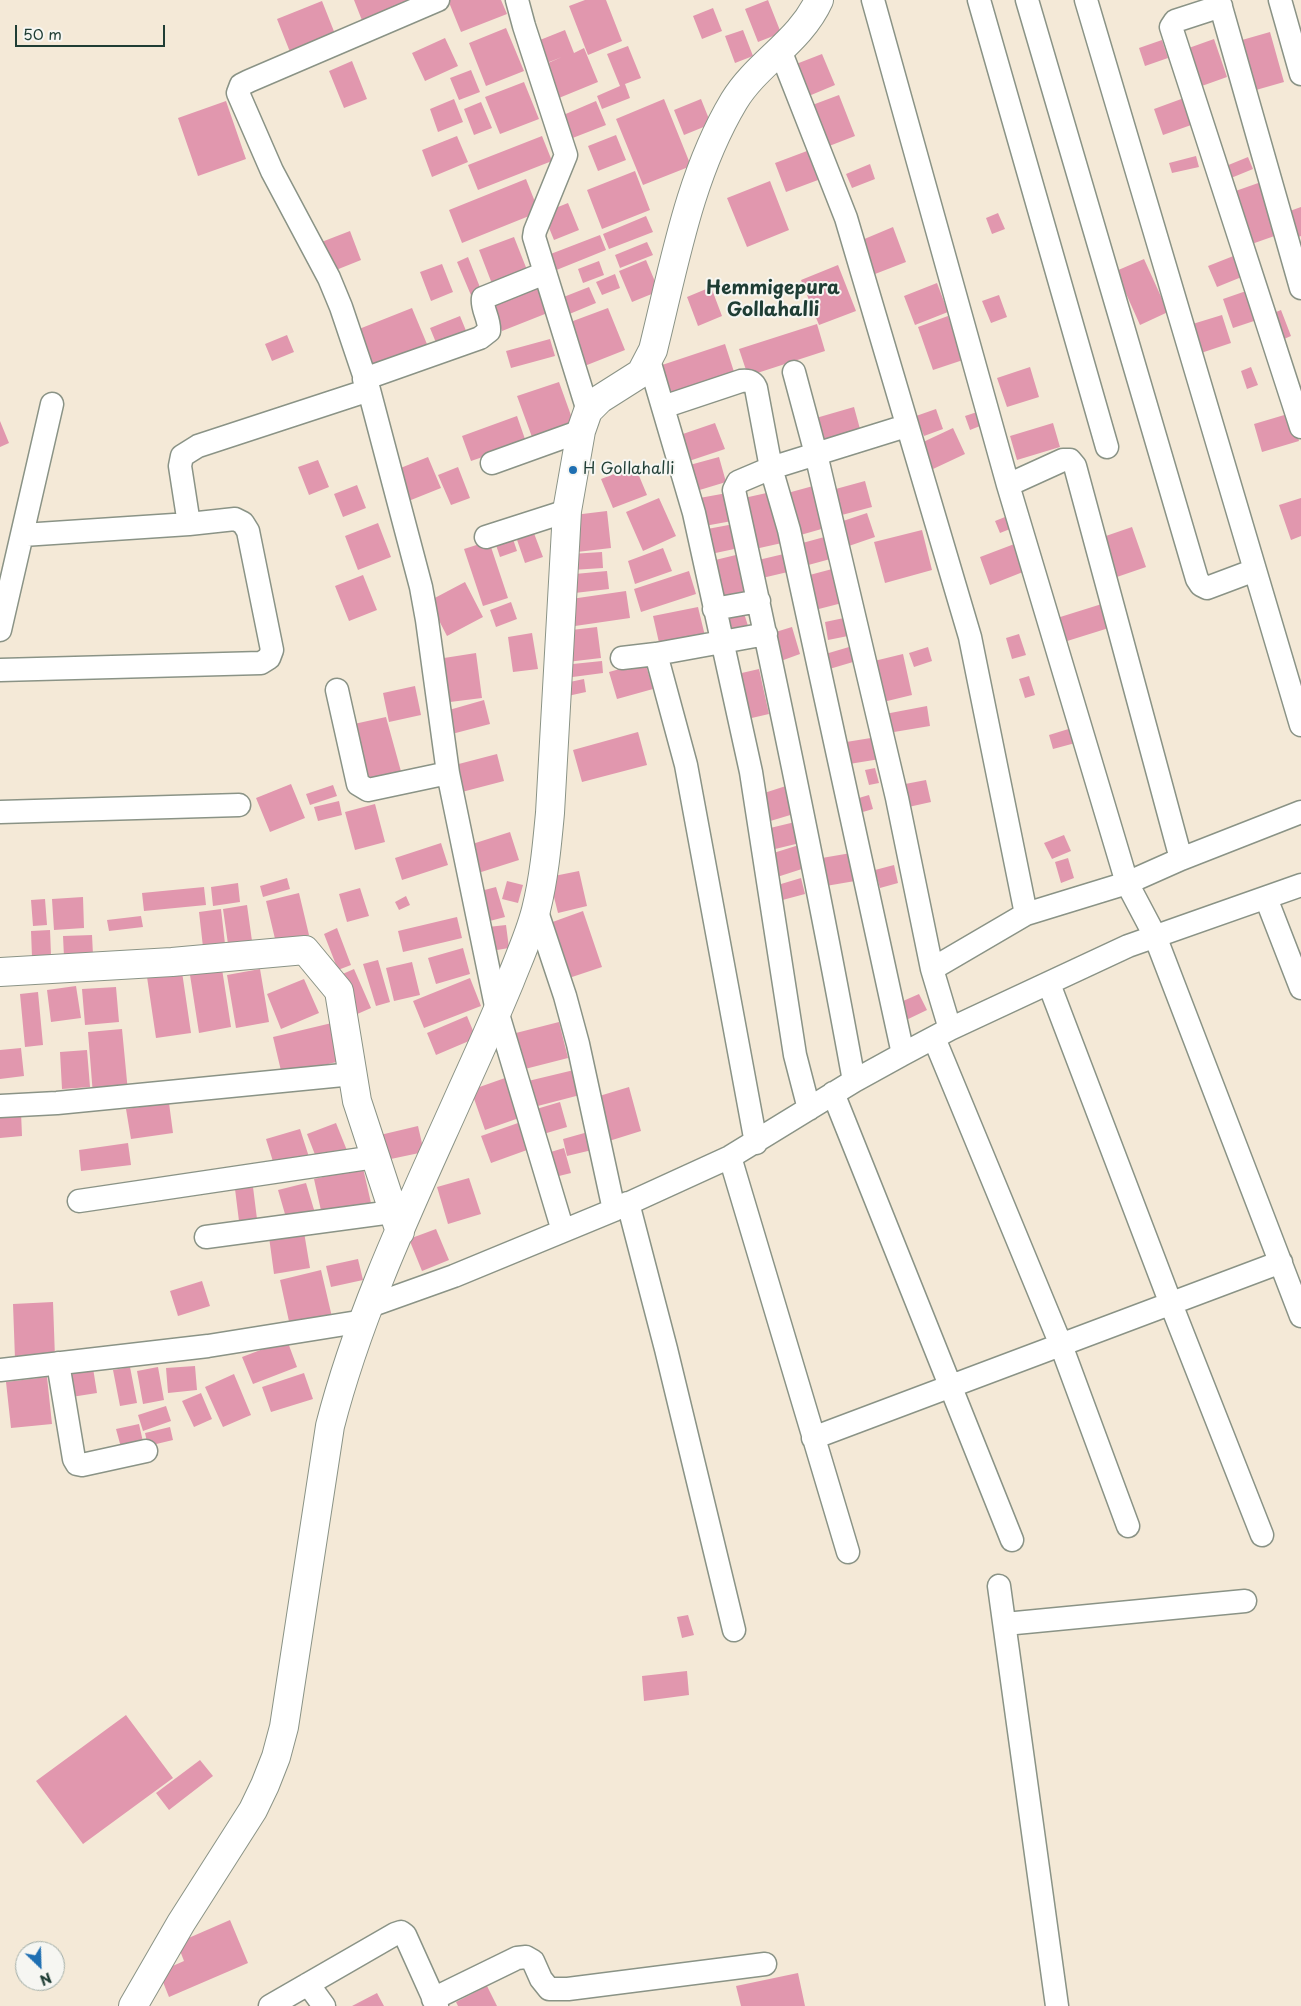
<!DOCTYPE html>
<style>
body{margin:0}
#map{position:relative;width:1301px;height:2006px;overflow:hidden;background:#f4e9d7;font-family:"Playpen Sans",sans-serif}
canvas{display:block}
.north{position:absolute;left:15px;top:1941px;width:50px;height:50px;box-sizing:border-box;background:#f6f6f2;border:1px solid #a0aca6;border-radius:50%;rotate:156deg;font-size:14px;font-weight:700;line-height:20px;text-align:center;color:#1f3d34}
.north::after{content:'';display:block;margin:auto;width:18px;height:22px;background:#1f6fb2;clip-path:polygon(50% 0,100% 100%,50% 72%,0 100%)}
.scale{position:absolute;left:15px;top:25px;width:150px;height:22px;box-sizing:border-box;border:2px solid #1f3d34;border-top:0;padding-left:6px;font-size:15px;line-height:18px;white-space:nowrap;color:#1f3d34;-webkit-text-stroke:4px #f6f6f2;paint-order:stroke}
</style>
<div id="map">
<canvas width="1301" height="2006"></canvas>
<div class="north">N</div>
<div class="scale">50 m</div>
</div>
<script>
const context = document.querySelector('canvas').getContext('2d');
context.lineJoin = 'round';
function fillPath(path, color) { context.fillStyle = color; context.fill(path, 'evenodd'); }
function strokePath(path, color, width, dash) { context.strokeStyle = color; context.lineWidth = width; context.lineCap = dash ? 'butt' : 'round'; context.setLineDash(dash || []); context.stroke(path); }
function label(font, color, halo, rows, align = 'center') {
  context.font = font + ' "Playpen Sans",sans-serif'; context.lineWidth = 4; context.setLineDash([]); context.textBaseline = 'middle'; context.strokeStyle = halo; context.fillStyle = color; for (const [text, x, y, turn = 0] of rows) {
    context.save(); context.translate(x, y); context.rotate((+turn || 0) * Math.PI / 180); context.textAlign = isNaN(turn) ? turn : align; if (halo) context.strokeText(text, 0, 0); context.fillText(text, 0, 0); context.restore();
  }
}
const building = new Path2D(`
 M354,0h69l-58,28z
 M448,0h53l6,14 -46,18z
 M585,0h21l16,41 -34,14 -19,-49z
 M768,0l13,33 -23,9 -13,-33z
 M322,1l15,38 -45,18 -15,-38z
 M713,8l9,23 -20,8 -9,-23z
 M506,28l18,43 -38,15 -17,-43z
 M565,30l9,23 10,-5 14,34 -44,18 -13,-34 21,-9 -23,9 -9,-22z
 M743,30l10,26 -18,7 -10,-27z
 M1270,32l14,50 -35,10 -14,-50z
 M445,38l13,28 -33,15 -13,-28z
 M1214,39l13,38 -28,10 -13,-38z
 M1162,40l6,18 -23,8 -6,-18z
 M628,46l13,32 -16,6 5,14 -28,11 -5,-13 23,-10 -13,-32z
 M822,54l13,31 -31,13 -13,-32z
 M352,61l15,38 -23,9 -15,-37z
 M471,70l9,22 -21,8 -9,-22z
 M524,82l15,37 -39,15 -15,-37z
 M839,95l16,41 -31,12 -17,-41z
 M1184,98l10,26 -31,11 -9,-26z
 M454,99l9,23 -25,10 -8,-23z
 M664,99l27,67 -48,19 -27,-66z
 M701,99l10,25 -27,11 -10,-25z
 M226,101l20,58 -48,17 -20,-58z
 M596,101l10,24 -36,14 -9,-23z
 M481,102l11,26 -18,7 -10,-26z
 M616,135l10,25 -28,11 -10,-25z
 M457,136l11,26 -36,15 -10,-27z
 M542,136l10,25 -74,29 -10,-25z
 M807,151l11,29 -32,12 -11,-29z
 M1196,156l3,11 -27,6 -3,-10z
 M1248,157l5,12 -22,9 -5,-12z
 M870,164l5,15 -23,9 -6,-14z
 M635,171l15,39 -48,19 -15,-39z
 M526,179l13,33 -77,31 -13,-33z
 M770,181l19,49 -42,17 -20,-49z
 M1264,181l19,52 -37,13 -19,-52z
 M568,203l11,27 -25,10 -11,-27z
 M1301,207v29l-5,2 -9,-26z
 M998,213l7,16 -13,5 -6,-16z
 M646,216l7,16 -44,17 -6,-15z
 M893,227l13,35 -31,12 -13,-34z
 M350,231l11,29 -30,12 -12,-29z
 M600,235l6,15 -52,21 -6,-16z
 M514,237l15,38 -35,14 -15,-39z
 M647,242l6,13 -33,13 -5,-13z
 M1236,255l8,21 -27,11 -9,-21z
 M468,257l15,38 -10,5 -16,-38z
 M1144,259l24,53 -28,13 -24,-54z
 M646,260l13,31 -27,11 -13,-31z
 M599,261l5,14 -21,8 -5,-14z
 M442,264l11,28 -22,9 -11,-29z
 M838,265l18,46 -37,14 -18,-45z
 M615,274l5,14 -18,7 -6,-13z
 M937,283l11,29 -33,13 -11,-29z
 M540,286l10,26 -48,19 -10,-26z
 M589,287l7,16 -29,12 -6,-17z
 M711,287l11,29 -24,10 -11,-29z
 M1249,290l11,29 -27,9 -10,-29z
 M999,295l8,22 -16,6 -9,-22z
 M412,308l17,41 -59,24 -16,-42z
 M608,308l17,42 -43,17 -17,-43z
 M1281,310l10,26 -14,6 -11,-26z
 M1222,315l9,28 -36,12 -9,-29z
 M460,316l9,22 -30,12 -9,-22z
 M948,316l15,44 -30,10 -15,-43z
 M817,324l8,27 -77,25 -9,-27z
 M287,335l7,17 -22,9 -7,-17z
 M550,339l5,17 -44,12 -5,-17z
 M725,344l11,34 -69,22 -11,-33z
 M1030,367l9,30 -32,10 -10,-29z
 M1251,367l7,18 -11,4 -6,-18z
 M559,382l14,39 -41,16 -15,-41z
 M854,407l6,22 -38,11 -6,-22z
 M936,409l7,20 -19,7 -8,-20z
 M980,411l5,13 -15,6 -5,-14z
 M1291,413l8,28 -37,11 -8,-28z
 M517,416l9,26 -55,19 -9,-25z
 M0,421l9,22 -9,4z
 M715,423l10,26 -39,13 -9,-26z
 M1053,423l7,24 -43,13 -7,-24z
 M953,428l12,26 -32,15 -12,-26z
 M428,457l13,31 -35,14 -13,-31z
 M719,457l7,25 -33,10 -7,-26z
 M318,460l11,27 -20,8 -11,-28z
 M635,466l12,29 -34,13 -12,-29z
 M458,467l12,31 -19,7 -13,-30z
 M865,481l7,26 -34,9 -6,-26z
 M357,485l9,23 -23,9 -9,-23z
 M813,486l12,42 -28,8 -13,-42z
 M771,492l11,51 -27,6 -11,-51z
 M727,493l5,28 -33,6 -5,-28z
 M659,498l17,38 -33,15 -17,-39z
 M1301,498v38l-10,4 -12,-35z
 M607,511l4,37 -34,4 -3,-37z
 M867,513l8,24 -29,10 -9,-24z
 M1010,515l5,12 -15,6 -5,-12z
 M378,523l13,34 -33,13 -13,-34z
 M734,524l5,24 -33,7 -4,-25z
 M1132,527l14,40 -32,11 -14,-40z
 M532,528l11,29 -18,6 -10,-29z
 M922,530l10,40 -47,13 -11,-41z
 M511,533l6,18 -17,6 -6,-18z
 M828,536l6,22 -33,9 -6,-22z
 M489,541l19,57 -25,8 -19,-57z
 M1017,543l11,27 -38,15 -10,-28z
 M663,548l9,23 -37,13 -7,-23z
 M602,552l1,16 -31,2 -1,-16z
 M788,553l4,18 -34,8 -4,-18z
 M740,554l10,41 -33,8 -10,-41z
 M836,568l10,34 -35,9 -9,-34z
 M607,571l2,18 -43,5 -2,-19z
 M689,571l7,23 -55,18 -7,-23z
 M363,575l14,35 -28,11 -14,-35z
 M465,582l18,35 -36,19 -18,-35z
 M626,591l4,27 -55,8 -4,-27z
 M511,602l6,17 -21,8 -6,-17z
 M1105,603l7,24 -48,15 -7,-24z
 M698,607l7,29 -45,11 -7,-31z
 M743,610l6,19 -23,6 -5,-18z
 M844,618l4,18 -20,4 -3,-18z
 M597,627l4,31 -34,4 -4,-31z
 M792,627l8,27 -22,8 -9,-28z
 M532,633l6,36 -25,3 -5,-35z
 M1019,634l7,21 -14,4 -6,-21z
 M849,647l4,15 -27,8 -4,-15z
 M928,647l4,14 -18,6 -5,-14z
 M476,653l6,45 -32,4 -6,-44z
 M903,654l9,41 -33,8 -9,-41z
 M602,661l1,12 -38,5 -2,-13z
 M645,662l8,27 -36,10 -8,-27z
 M759,669l10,45 -26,6 -10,-45z
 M1029,676l6,19 -10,3 -6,-19z
 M584,679l2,13 -23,5 -3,-13z
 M415,686l6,29 -32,7 -6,-29z
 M484,700l6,24 -42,11 -6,-23z
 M927,706l3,20 -42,7 -3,-19z
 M386,717l16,58 -33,7 -15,-58z
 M1075,727l4,15 -26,7 -4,-14z
 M638,732l9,33 -65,17 -9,-32z
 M877,737l3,22 -37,6 -3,-22z
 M497,754l7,27 -46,12 -7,-27z
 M875,768l4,15 -10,2 -4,-15z
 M926,780l5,22 -27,6 -4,-23z
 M291,784l14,34 -35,14 -14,-34z
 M333,785l4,11 -27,9 -4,-11z
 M789,785l8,28 -30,9 -9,-27z
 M869,795l4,14 -17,5 -4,-14z
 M339,801l3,14 -24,6 -4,-14z
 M375,804l10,38 -30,8 -10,-38z
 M795,822l5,21 -29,7 -5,-21z
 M510,832l9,28 -44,14 -9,-28z
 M1064,835l7,16 -19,8 -8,-16z
 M441,843l7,22 -46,15 -7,-22z
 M799,845l6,23 -31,10 -7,-23z
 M851,853l4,28 -35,6 -4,-28z
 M1068,858l6,20 -13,5 -6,-21z
 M894,865l4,18 -18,5 -5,-18z
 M579,871l8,35 -29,7 -9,-36z
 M287,878l3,11 -27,8 -3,-11z
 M801,878l4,16 -30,8 -4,-15z
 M507,881l16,4 -5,18 -16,-4z
 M238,883l2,19 -27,4 -2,-19z
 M204,887l2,18 -62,6 -2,-18z
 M496,887l9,30 -19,5 -9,-30z
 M360,888l9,28 -22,6 -8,-28z
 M299,893l10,42 -33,8 -10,-42z
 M406,896l4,9 -11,5 -4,-8z
 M83,897l1,31 -30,2 -2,-31z
 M45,899l2,26 -14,1 -2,-26z
 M247,905l5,36 -24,3 -5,-35z
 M221,909l4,35 -22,3 -4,-35z
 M583,911l19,56 -36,12 -19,-55z
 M141,916l2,11 -34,4 -2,-11z
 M457,917l5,21 -59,14 -5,-21z
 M506,925l3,23 -18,3 -3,-24z
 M337,928l14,37 -13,5 -14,-36z
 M50,930l1,25 -19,2 -1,-26z
 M92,935l1,20 -29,2 -1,-21z
 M463,948l7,26 -34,10 -8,-26z
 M378,960l12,42 -14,4 -13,-42z
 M412,962l8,33 -26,6 -8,-33z
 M222,969l9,58 -32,6 -9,-58z
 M260,969l9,53 -33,6 -9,-53z
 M354,969l17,39 -16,7 -17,-39z
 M182,972l9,61 -35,5 -9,-61z
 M470,978l11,28 -57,22 -11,-27z
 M304,979l15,34 -38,16 -14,-35z
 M76,986l5,32 -30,4 -4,-32z
 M116,987l3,35 -34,3 -3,-36z
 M38,992l5,53 -18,2 -5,-53z
 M919,994l8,16 -25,12 -8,-17z
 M467,1016l9,22 -40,17 -9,-22z
 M336,1022l9,38 -63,15 -9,-38z
 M559,1022l9,36 -47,12 -9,-36z
 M122,1029l6,63 -35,3 -5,-63z
 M21,1048l3,28 -24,3v-29z
 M87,1050l3,37 -28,2 -2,-37z
 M574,1070l6,25 -50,13 -6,-26z
 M505,1078l14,40 -34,12 -14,-40z
 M629,1087l12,44 -32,10 -13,-44z
 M560,1102l7,25 -27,8 -7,-25z
 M169,1103l4,30 -42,6 -5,-30z
 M21,1112l1,24 -22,2v-24z
 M336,1123l12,30 -29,12 -12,-31z
 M518,1123l9,27 -36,13 -10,-27z
 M418,1126l6,26 -38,8 -6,-25z
 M300,1129l9,28 -34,11 -9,-29z
 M588,1132l4,18 -25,6 -4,-17z
 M128,1143l3,22 -50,6 -2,-21z
 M564,1148l7,25 -20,5 -7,-24z
 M363,1168l8,35 -49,12 -8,-36z
 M469,1178l12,36 -33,10 -11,-37z
 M306,1183l9,30 -28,8 -9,-31z
 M253,1187l4,32 -18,2 -4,-32z
 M436,1229l13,31 -27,11 -13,-32z
 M304,1232l6,36 -36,6 -5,-37z
 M358,1259l5,21 -32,7 -5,-21z
 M321,1270l11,47 -42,9 -10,-46z
 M202,1281l8,25 -32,10 -8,-25z
 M53,1302l2,56 -40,1 -2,-55z
 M287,1340l10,27 -44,17 -11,-27z
 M195,1366l2,24 -29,3 -2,-25z
 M130,1367l7,36 -17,3 -7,-36z
 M158,1367l6,33 -21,4 -6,-33z
 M93,1368l4,25 -32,5 -4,-26z
 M304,1373l9,26 -42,13 -9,-25z
 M234,1374l17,41 -28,12 -18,-40z
 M47,1377l5,47 -41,4 -5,-46z
 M201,1393l11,26 -18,8 -12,-26z
 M166,1406l5,15 -28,10 -5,-16z
 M139,1424l5,22 -22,5 -6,-22z
 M170,1427l3,13 -25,6 -3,-13z
 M688,1615l6,20 -12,3 -5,-21z
 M687,1671l2,24 -45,6 -2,-25z
 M126,1715l47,63 -90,66 -47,-63z
 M200,1760l13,16 -44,34 -13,-17z
 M230,1920l18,43 -79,34 -10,-25 25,-11 -7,-18z
 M798,1973l7,33h-64l-5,-20z
 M487,1986l10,20h-39l-2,-4z
 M377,1993l7,13h-32z`);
const street = new Path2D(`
 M438,0l-189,81 -8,4 -3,8 34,78 57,107 12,29 28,83 52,197 6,33 21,153 49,238 66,220
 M517,0l7,26 42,129 -31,76 -1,6 54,174
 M873,0l135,485 119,398 28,53 146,380
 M979,0l128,447
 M1027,0l170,579 4,6 6,3 48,-18
 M1086,0l215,725
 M1219,0l82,288
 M1280,0l21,74
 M1221,6l-46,15 -4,6 130,400
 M780,50l66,168 124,419 56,277
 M649,360l45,153 57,259 44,283 14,54
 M794,372l22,82 81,344 35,171 18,60
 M364,379l116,-41 9,-7c1,-12 -8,-23 -6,-33l62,-25
 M663,407l78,-26c8,-1 12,0 15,7l15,80 18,62 114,524
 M492,463l89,-32
 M1008,485l55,-25h7l5,6 106,393
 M189,524l-9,-58 2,-10 16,-10 171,-56
 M486,537l81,-26
 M714,609l45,-8
 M0,630l52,-226
 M656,654l30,111 70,378
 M622,658l34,-4 110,-20
 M0,670l261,-7 8,-5 3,-8 -24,-119 -5,-8 -8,-4 -46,5 -166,11
 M337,690l21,94 10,6 80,-17
 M0,812l239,-7
 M1266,898l35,90
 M536,909l29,87 13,48 36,166
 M932,969l94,-55 101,-31 54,-24 120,-47
 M1049,984l122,320 91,231
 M934,1038l127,307 67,181
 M854,1081c-36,-198 -77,-395 -120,-591l4,-8 33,-14 135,-42
 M833,1093l179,447
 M0,1106l57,-3 296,-29
 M730,1157l118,395
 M79,1201l296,-44
 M628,1203l38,146 68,281
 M206,1237l186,-25
 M370,1306l84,-30 160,-66 116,-53 124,-76 49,-27 47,-25 178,-83 173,-61
 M58,1363l16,96 3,5 5,1 64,-14
 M0,1370l208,-24 156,-25
 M813,1438l468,-176
 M999,1586l58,420
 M1005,1624l240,-23
 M308,1984l16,22
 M433,1999l84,-41 9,-1 7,4 8,18 8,10h19l197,-25
 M270,2006l125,-72 6,-2 4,3 32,71`);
const secondary = new Path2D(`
 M0,972l172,-10 133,-12 34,41 18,110 43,131
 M133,2006l48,-83 72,-113 12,-25 11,-28 8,-30 46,-301c30,-117 84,-228 133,-338 16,-35 32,-71 47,-107 9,-23 20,-47 26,-71 8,-32 11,-65 14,-97l17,-302 14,-80 7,-20 12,-12 41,-26 12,-23c21,-84 36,-174 81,-249 23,-38 66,-59 85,-101`);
const markers = [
 [573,470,5,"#1f6fb2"]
];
const poiNames = [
 ["H Gollahalli",583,470]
];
const quarterNames = [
 ["Hemmigepura",773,289],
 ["Gollahalli",773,311]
];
fillPath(building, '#e197ae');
strokePath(street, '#8a9386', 25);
strokePath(secondary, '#8a9386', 30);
strokePath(street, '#fff', 22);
strokePath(secondary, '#fff', 28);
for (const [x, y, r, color] of markers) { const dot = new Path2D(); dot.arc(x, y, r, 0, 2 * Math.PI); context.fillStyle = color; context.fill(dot); strokePath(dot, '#f6f6f2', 2); }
label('16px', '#1f3d34', '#f6f6f2', poiNames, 'left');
label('bold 19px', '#1f3d34', '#f6f6f2', quarterNames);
</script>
